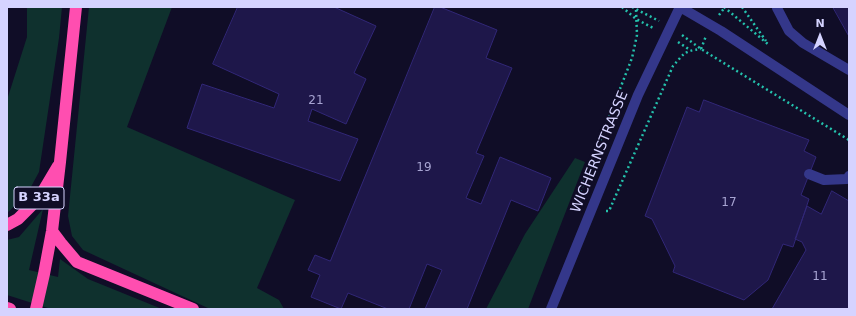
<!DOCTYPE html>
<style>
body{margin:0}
#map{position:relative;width:856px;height:316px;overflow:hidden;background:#100d27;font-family:"DejaVu Sans",sans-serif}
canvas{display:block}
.frame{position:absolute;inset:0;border:8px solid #d5d3ff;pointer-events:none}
.north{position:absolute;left:800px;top:16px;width:40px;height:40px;-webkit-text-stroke:3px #100d27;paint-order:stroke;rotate:0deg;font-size:11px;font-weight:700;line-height:16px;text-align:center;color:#d5d3ff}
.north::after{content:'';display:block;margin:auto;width:14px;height:18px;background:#d5d3ff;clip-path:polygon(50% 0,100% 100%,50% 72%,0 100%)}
</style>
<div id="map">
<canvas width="856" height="316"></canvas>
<div class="frame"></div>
<div class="north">N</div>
</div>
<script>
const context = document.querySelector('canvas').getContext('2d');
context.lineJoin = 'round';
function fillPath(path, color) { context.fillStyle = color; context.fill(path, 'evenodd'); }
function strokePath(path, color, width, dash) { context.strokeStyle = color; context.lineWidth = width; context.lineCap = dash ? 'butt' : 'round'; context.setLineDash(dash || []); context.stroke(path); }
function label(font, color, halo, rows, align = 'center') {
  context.font = font + ' "DejaVu Sans",sans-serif'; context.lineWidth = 4; context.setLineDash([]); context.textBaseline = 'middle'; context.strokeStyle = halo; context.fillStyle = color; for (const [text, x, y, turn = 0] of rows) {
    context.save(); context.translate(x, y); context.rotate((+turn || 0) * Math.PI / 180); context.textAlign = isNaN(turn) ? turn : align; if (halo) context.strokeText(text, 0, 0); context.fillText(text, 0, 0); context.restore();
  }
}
const green = new Path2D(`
 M27,7h35l-3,31 -20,134 -13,24 -19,17v-113l20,-63z
 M89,7h83l-45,120 168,73 -38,88 22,12 5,9h-74l-127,-59 -11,-14 -4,-20z
 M575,158l10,4 -57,147h-42l39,-75z
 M43,209l-14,61 29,7 2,-18 28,20 74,30h-111l-44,-14v-55l12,-3z`);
const building = new Path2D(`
 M238,7h96l42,19 -22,47 12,6 -20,45 -34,-15 -4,12 50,18 -18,42 -153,-53 15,-44 72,24 5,-14 -66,-30z
 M435,7h5l57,23 -11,28 26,10 -36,85 8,3 -18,42 15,6 19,-47 51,21 -13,33 -27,-11 -44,109h-42l17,-39 -15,-6 -18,45h-21l-40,-16 -7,16 -30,-12 9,-22 -12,-5 7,-15 15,6z
 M833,7h16v29z
 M704,100l105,40 -5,11 12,6 -15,38 8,4 -16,48 -10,-3 -15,36 -24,20 -71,-28 2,-6 -23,-47 -7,-3 42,-109 12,5z
 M832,191l17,10v108h-77l34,-59 -4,-8 -7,-3 12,-33 14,8z`);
const path = new Path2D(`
 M622,7l14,12 19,10
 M632,7l27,14
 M724,7l45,38
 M742,7l24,34
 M719,15l6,-8
 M682,35l19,14 148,91
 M678,42l12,8
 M701,49l5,-13
 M581,200l-3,-3 54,-139 5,-23 -1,-26 1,-2
 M606,211h3l64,-145c11,-12 10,-15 28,-17`);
const minor = new Path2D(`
 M680,7l41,24 128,84
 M777,7v1l12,23 14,12 46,27
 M809,174l15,6 23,-1 2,-3
 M551,309l87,-214 42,-88`);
const highway = new Path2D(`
 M7,225l11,-6 21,-21 19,-32
 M52,231l9,12 16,19 116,47
 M7,308l3,1
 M36,309l8,-35 8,-43 8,-69 16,-155`);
const numberNames = [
 ["21",316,101],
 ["19",424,168],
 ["17",729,203],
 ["11",820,277]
];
const shields = [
 [39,198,50]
];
const shieldNames = [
 ["B 33a",39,198]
];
const streetNames = [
 ["WICHERNSTRASSE",600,152,-68]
];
fillPath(green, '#0f312e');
fillPath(building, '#1e174a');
strokePath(building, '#312777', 1);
strokePath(path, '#24c1ac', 2.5, [2, 3]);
strokePath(minor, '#34378a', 10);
strokePath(highway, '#ff4eb0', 12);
label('12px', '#a7a4d2', null, numberNames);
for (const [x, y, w] of shields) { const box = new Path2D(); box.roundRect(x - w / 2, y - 11, w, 22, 3); context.fillStyle = '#100d27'; context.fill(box); strokePath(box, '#d5d3ff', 1); }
label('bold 13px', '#d5d3ff', null, shieldNames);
label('14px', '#d5d3ff', '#100d27', streetNames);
</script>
